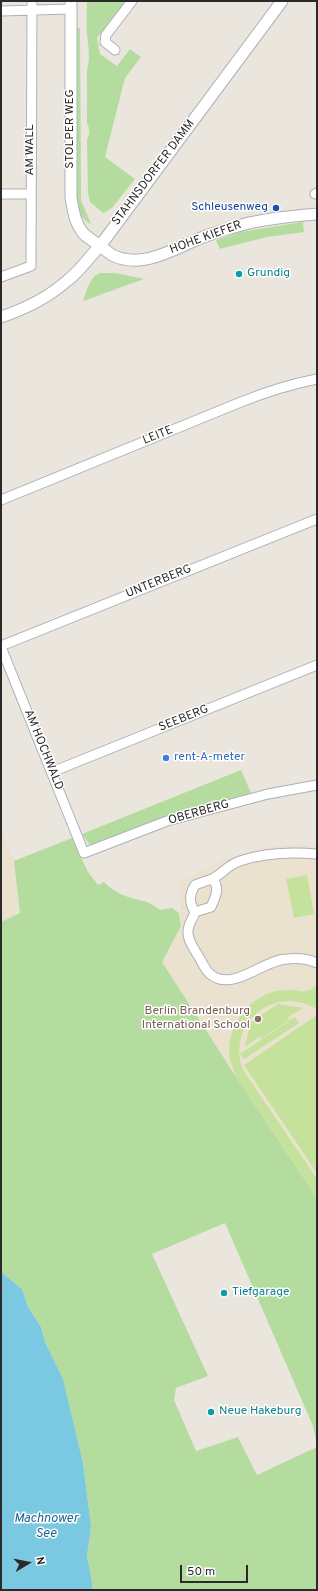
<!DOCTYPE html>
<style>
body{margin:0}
#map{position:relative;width:318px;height:1591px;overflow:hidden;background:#eae5dd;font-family:Overpass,sans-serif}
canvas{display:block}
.frame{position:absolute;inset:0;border:2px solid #2a2a2a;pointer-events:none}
.north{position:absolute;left:8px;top:1543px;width:40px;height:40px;-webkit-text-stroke:3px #fff;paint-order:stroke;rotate:80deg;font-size:11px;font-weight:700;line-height:16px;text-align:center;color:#2a2a2a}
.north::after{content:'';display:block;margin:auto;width:14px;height:18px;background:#2a2a2a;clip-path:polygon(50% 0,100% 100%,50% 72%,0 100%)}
.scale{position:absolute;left:180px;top:1565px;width:68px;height:18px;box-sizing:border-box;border:2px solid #2a2a2a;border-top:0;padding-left:5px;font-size:12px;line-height:14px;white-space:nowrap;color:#2a2a2a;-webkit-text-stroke:3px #fff;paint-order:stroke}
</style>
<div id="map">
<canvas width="318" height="1591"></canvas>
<div class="frame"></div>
<div class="north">N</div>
<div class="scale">50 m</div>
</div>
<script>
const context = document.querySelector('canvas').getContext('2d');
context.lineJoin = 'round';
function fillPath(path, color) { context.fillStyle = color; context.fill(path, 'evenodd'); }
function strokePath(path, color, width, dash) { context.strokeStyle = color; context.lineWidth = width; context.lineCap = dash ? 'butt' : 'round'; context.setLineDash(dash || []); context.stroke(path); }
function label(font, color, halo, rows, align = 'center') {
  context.font = font + ' Overpass,sans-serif'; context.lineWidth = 3; context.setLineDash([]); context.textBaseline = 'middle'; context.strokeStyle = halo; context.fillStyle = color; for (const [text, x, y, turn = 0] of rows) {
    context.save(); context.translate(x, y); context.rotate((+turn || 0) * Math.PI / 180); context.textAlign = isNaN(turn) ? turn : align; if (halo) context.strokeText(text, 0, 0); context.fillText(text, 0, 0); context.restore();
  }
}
const education = new Path2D(`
 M1,830l13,31 6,52 -19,9z
 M285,845l32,1v352l-81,-121 -74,-115 19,-36 -2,-44 47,-23 32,-10z`);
const green = new Path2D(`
 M87,1h34l3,2 -27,35 3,16 17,12 13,-17 11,8 -16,21 -20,79 30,22 -23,29 -9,5 -13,-11 -2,-9 -1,-53c3,-7 3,-11 0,-17v-53c4,-13 1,-24 0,-37 -1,-11 0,-22 0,-32z
 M77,27l3,2 1,162v9l10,24c-10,-4 -13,-15 -15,-25z
 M303,222l1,10 -37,5 -47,12 -4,-9 24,-8z
 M101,273h14l29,6 -61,22c4,-10 7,-26 18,-28z
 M241,770l10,23 -81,22 -80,30 -8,-11z
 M72,838l16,34 10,13 6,-3c7,7 15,12 24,15 15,5 18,2 32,13l12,-2 7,5 2,13 -19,36 74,115 81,121v247l-4,-19 -88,-203 -73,31 56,122 -32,12 -2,12 22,51 42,-14 19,38 60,-28v143h-225v-8l-5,-26 4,-30 -8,-63 -20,-83 -18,-38 -4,-15 -13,-20 -6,-18 -21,-17v-350l19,-9 -6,-52z`);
const pitch = new Path2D(`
 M307,875l7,39 -20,4 -8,-39z
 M317,985v24c-43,-25 -91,14 -74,61l74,109v19l-81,-121c-3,-9 -7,-18 -7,-27 1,-26 19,-51 44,-58 7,-2 14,-2 22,-2 3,1 8,2 12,1 3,-1 7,-4 10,-6z
 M278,1004l25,4 -15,9 1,3 -28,19 -1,-3 -14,10 -1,-1 6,-23z
 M317,1015v158l-73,-108z
 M295,1017l4,6 -55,36 -4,-5z`);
const water = new Path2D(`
 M1,1272l21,17 6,18 13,20 4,15 18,37 20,84 8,63 -4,30 5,26v8h-91z`);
const minor = new Path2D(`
 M1,11l70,-2
 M115,50l-10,-8 1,-7 26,-34
 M1,194h30
 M315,194l2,-1
 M1,277l30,-11 1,-265
 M1,500l240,-98c25,-10 50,-18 76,-23
 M1,646l316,-127
 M1,647l83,206 83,-32 101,-27 49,-9
 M52,772l265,-107
 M317,854c-25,-2 -53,-1 -77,7 -11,3 -18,13 -28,18 -6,2 -12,4 -17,6 -6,10 -6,18 0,27 -1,5 -5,9 -6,14 -4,11 4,21 10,31 3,5 6,13 11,17 23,19 52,-14 77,-15 9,-1 21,0 30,4
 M195,912l16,-5c4,-9 10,-20 1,-28`);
const tertiary = new Path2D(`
 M71,1v196c2,13 4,28 14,38l27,20c30,15 61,-6 89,-17 14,-6 29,-10 44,-14 23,-6 48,-8 72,-10
 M1,317c24,-8 48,-20 67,-37 12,-9 21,-23 32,-34l182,-245`);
const markers = [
 [276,208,4,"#1a4fb4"],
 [239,274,4,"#0f9aa8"],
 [166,758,4,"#3f7fe0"],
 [258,1019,4,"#8d6e63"],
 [224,1293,4,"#0f9aa8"],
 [211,1412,4,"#0f9aa8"]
];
const streetNames = [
 ["STOLPER WEG",71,129,-90],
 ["AM WALL",31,150,-90],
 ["STAHNSDORFER DAMM",154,173,-53],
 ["HOHE KIEFER",206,238,-20],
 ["LEITE",158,436,-22],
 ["UNTERBERG",159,582,-22],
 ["SEEBERG",184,719,-22],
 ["AM HOCHWALD",43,750,68],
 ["OBERBERG",199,813,-16]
];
const transitNames = [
 ["Schleusenweg",268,208]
];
const cultureNames = [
 ["Grundig",247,274],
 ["Tiefgarage",232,1293],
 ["Neue Hakeburg",219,1412]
];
const shopNames = [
 ["rent-A-meter",174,758]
];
const educationNames = [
 ["Berlin Brandenburg",250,1012],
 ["International School",250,1026]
];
const waterNames = [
 ["Machnower",46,1519],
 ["See",46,1534]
];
fillPath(education, '#eae1ce');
fillPath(green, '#b5dc9f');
fillPath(pitch, '#c5e29c');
fillPath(water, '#7bc8e2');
strokePath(minor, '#aeb0b9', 11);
strokePath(tertiary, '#aeb0b9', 13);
strokePath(minor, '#fff', 9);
strokePath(tertiary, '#fff', 11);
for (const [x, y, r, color] of markers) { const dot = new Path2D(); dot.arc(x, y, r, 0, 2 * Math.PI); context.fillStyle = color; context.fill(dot); strokePath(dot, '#fff', 1.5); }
label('12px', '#2a2a2a', '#fff', streetNames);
label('12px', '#164399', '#fff', transitNames, 'right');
label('12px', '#0d838f', '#fff', cultureNames, 'left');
label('12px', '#366cbe', '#fff', shopNames, 'left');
label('12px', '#785e54', '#fff', educationNames, 'right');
label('italic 13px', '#1b678d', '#fff', waterNames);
</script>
